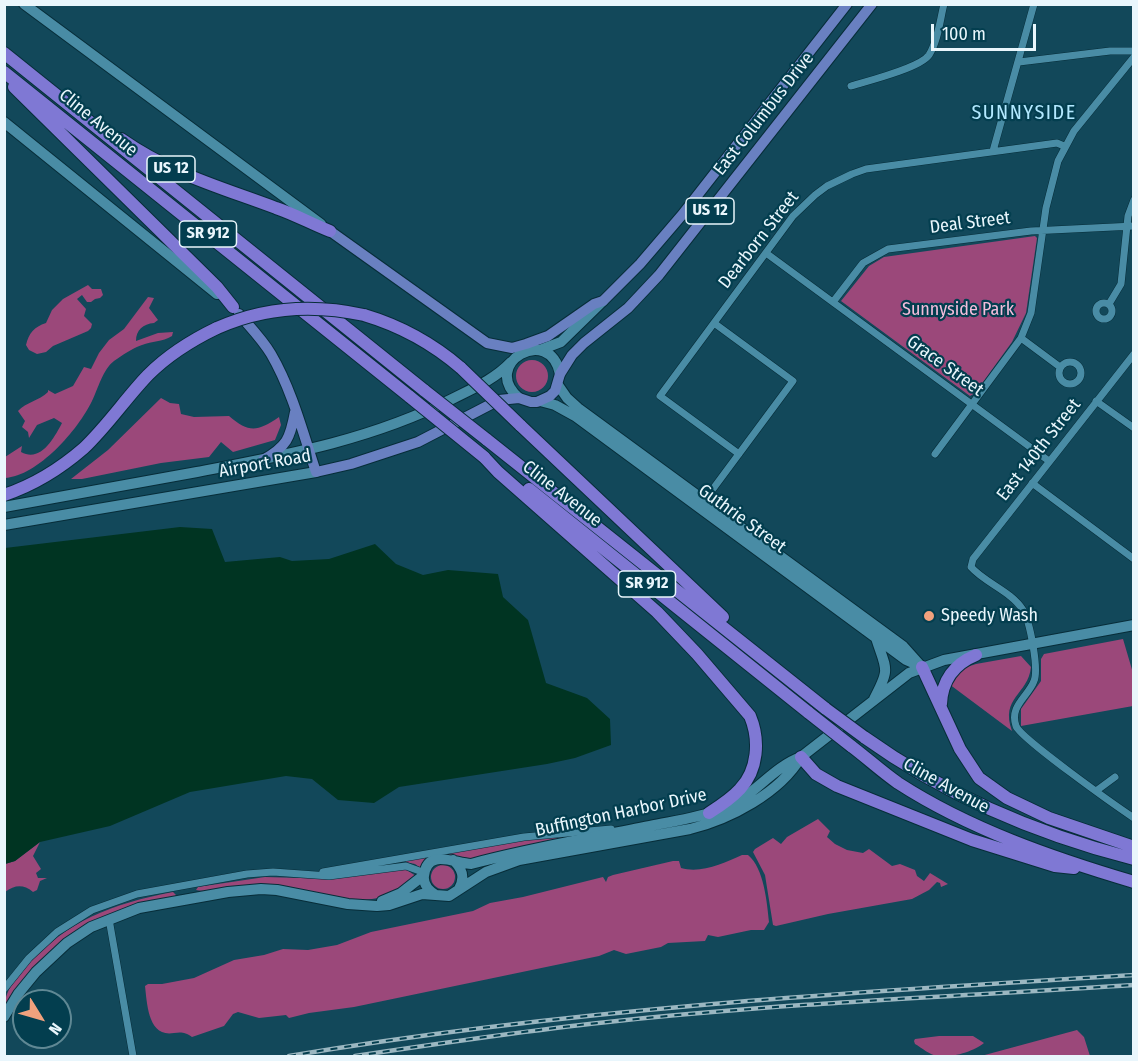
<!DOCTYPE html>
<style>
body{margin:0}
#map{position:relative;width:1138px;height:1061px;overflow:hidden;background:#12485a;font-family:"Fira Sans Condensed",sans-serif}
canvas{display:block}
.frame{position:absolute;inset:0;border:6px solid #e9f6fc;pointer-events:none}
.north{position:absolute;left:12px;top:989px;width:60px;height:60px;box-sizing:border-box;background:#033e4f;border:2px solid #5f8894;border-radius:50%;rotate:127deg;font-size:16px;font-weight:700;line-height:24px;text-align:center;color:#e9f6fc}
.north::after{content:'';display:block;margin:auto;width:21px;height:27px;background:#f1a17d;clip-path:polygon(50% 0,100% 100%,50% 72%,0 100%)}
.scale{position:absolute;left:931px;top:24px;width:105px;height:27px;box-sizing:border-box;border:3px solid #e9f6fc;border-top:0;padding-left:8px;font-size:18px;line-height:21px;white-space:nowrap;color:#e9f6fc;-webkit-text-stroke:4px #033e4f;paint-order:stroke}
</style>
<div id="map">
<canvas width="1138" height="1061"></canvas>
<div class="frame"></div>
<div class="north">N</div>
<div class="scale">100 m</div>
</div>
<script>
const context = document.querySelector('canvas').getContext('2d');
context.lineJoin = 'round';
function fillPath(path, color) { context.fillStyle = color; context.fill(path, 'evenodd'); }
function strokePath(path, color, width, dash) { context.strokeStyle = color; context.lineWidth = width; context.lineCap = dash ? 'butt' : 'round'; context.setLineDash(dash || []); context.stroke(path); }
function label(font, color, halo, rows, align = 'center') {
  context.font = font + ' "Fira Sans Condensed",sans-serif'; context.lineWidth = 4.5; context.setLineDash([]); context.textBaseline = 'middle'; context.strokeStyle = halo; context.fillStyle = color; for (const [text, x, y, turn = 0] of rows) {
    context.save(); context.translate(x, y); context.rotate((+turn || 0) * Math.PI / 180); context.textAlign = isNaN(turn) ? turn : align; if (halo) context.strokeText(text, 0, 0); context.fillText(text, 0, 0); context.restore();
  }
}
const green = new Path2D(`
 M1035,236l2,2 -11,75 -14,29 -37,51 -5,3 -129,-95 28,-35 15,-9z
 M88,285l4,4h9l2,6 -3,3 -5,1 -4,3h-4l-5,-7 -5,4 9,10 -2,7 8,8 -1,4 -3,3 -35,15 -7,6 -9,2 -8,-4 -3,-5c3,-12 8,-18 20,-22l6,-13 11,-11z
 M148,297l6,1 -5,10 9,12 -4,3c-11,1 -18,7 -18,18l22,-8 15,-1 -1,4c-10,6 -20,5 -30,9 -11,4 -19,10 -28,16 -11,8 -16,28 -22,40 -14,29 -54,75 -87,77v-21l17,-11 -1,6c20,11 33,-14 41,-29l-8,-5 -17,7 -8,13 -1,-6 -6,-5 3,-6 -7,-10c8,-9 21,-10 30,-19v-2l7,4 18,-8 11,-19 7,2 8,-16 10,-13 15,-11z
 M516 376a16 16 0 1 1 32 0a16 16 0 1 1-32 0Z
 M161,398l9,5 9,1 2,10 13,3 35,-1c20,17 28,16 50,1l2,8 -6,15 -42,12 -12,-10 -12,15 -48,6 -79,16h-11l37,-29z
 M1123,639l10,34v33l-112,20v-17l20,-28v-22l3,-5z
 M1021,656l10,11c-3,28 -31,30 -19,64l-63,-47 12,-15 15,-5z
 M818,819l12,12 -3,6 8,7 12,6 16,3 6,-4 23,17 8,-2 15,6 2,6 7,5 6,-8 18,11 -7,3 -1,-4 -3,-1 -8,8 -17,9 -84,15 -52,12 -3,-1 -8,-50 -12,-23 2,-3 18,-11 8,6 6,-7z
 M596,834l-122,26 -25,-4 -27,13 -7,-5 -9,-2v-2l113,-20z
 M40,842l-7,14 8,13 -5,4 2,5h9l-7,3 -3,9 -4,2c-10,-8 -18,-7 -28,0v-28l10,-3z
 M742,855h6c16,13 19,47 21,67l-5,8h-13l-33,7 -10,-2 -3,6 -37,2 -7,4 -35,7 -12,-4 -15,6 -245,51 -45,6 -20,5 -3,-3 -27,3 -21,-6 -5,2 -9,12 -32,11c-7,-5 -11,-5 -18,-4 -26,5 -27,-30 -29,-47l3,-2h14l32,-6 40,-18 30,-5 19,-6 25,1 29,-5 34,-13 102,-21 17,-8 33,-6 80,-20 3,5 2,-5 5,-2 60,-14h6l2,7c20,6 43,-5 61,-13z
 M431 877a12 12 0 1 1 24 0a12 12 0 1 1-24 0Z
 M396,869h9l11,7c-12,11 -28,21 -44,23 -26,5 -53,-8 -78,-10 -33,-4 -66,6 -98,1l2,-3 67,-10 69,2z
 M173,892l3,3 -3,3 -116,48 -28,26 -24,35c-1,-15 10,-27 20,-39 42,-48 87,-64 148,-76z
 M1077,1030l7,7 6,19h-109z
 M939,1036h34l11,7c-9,8 -35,16 -47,13 -7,-1 -15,-8 -22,-12l-1,-3 1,-2z`);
const water = new Path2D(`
 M180,527l32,2 13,33 55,-5 12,4 37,-2 46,-15 21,20 27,11 25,-5 50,4 5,23 25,23 18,63 41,15 23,21 1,26 -36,13 -28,6 -148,23 -25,16 -36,-3 -26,-21 -26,-3 -96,16 -80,34 -70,16 -25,19 -10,3v-316z`);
const street = new Path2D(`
 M1019,62l91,-11h24
 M851,86c17,-5 69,-18 78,-31 9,-14 11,-35 15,-51
 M993,151l41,-147
 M766,253l283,208
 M833,302l30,-39 25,-14 143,-18 103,-5
 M1096 311a8 8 0 1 1 16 0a8 8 0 1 1-16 0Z
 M1109,304l12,-20 7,-68 6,-16
 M1021,338l39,29
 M1134,354l-161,205 -2,8c14,16 40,24 52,43 7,12 16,59 11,71 -6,16 -25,25 -18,45 4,12 100,80 118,92
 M1059 373a11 11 0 1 1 22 0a11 11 0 1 1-22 0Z
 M1096,401l38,27
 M739,454l-79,-58 133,-180 22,-21 12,-9 25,-12 14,-5 191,-26 7,3
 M935,454l86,-116 10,-25 15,-105 12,-47 16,-30 60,-74
 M1032,483l102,76
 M704,501l89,-120 -79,-58
 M1096,791l19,-14
 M323,872l201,-35 87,-8
 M109,919l24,137
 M4,989l25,-31 28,-26 35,-22 45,-16 110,-20 26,-2 56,4 77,-10 19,7`);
const secondary = new Path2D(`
 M24,4l297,220
 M4,122l213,172
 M540,350l21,-8 42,-41
 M558,385l9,13 11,10 325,238 17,19
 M519,398c-40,-34 31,-75 41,-24
 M540,401l15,4 20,11 331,244 16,7
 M4,507c65,-12 129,-24 193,-35 90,-17 174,-32 257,-74 20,-10 41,-19 57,-36
 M4,525l312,-53
 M874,699c17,-32 12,-29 2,-61
 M453,860c10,9 12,18 6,29
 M436,895c-7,-4 -13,-11 -12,-19 3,-29 32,-12 47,-12 59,-16 120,-26 179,-38 24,-5 48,-8 72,-17 30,-10 49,-41 79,-52l108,-84 35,-13 190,-35
 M382,901l19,-8 23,-18
 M4,1017l14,-23 18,-22 31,-29 24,-16 48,-19 89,-16 33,-3 16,1 71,14 29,2 12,-1 33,-11 27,2 37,-24 33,-12 171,-31c40,-10 90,-36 111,-72`);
const primary = new Path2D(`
 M330,231l157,112 25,5 14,-4 22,-8 46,-32 9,-3 37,-37 42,-49 165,-211
 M239,314c11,13 23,25 32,40 21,36 32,79 45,118l35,-8 67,-22 81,-42 20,-2 12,4h6l13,-6 5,-5 5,-17 12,-19 12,-12 44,-35 31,-33 213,-271
 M263,460c24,-14 27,-21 32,-48`);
const highway = new Path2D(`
 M4,53l421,338
 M4,72l406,325
 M14,87l203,200 16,20
 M121,139c50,35 99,48 155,69 18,6 36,16 54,23
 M364,315c37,11 68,28 97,53
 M520,425l203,192
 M486,439l340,270
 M484,457l14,15 159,140 40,42 53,62c10,24 8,54 -10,73 -9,10 -20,17 -31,24
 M529,489l280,224
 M4,495c30,-10 57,-27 80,-47 24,-23 42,-50 64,-73 20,-20 44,-35 69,-47
 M922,667l38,82 19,29 28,20 42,20 85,29
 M941,704c1,-23 13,-40 35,-49
 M864,737c81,58 173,97 270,122
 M851,746c16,12 31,26 47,37 71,46 155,75 236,99
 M801,757l15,17 21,12 135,54 83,26 19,2`);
const rail = new Path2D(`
 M289,1056c279,-47 562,-64 845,-81
 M355,1056c87,-13 174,-26 262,-35 171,-18 344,-25 517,-36`);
const highwayBridge = new Path2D(`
 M217,328c47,-21 97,-24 147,-13
 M461,368l59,57
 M425,391l61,48
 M410,397l74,60
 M826,709l38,28
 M809,713l42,33`);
const markers = [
 [929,616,6,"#f1a17d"]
];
const shields = [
 [171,169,48],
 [710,211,48],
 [208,234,57],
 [647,584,57]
];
const shieldNames = [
 ["US 12",171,169],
 ["US 12",710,211],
 ["SR 912",208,234],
 ["SR 912",647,584]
];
const streetNames = [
 ["East Columbus Drive",764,114,-52],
 ["Cline Avenue",98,123,39],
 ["Deal Street",970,223,-7],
 ["Dearborn Street",759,240,-52],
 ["Grace Street",945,366,36],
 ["East 140th Street",1039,450,-52],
 ["Airport Road",265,464,-10],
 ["Cline Avenue",562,494,38],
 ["Guthrie Street",742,519,36],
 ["Cline Avenue",946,786,29],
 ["Buffington Harbor Drive",621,813,-12]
];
const parkNames = [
 ["Sunnyside Park",958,310]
];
const poiNames = [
 ["Speedy Wash",941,616]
];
const neighbourhoodNames = [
 ["SUNNYSIDE",1024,113]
];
fillPath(green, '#9b487a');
fillPath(water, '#003422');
strokePath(street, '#072d39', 8);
strokePath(secondary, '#072d39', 12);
strokePath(primary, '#072d39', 12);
strokePath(highway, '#072d39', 14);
strokePath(street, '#498ca5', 7);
strokePath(secondary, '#498ca5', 10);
strokePath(primary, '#6980c1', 10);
strokePath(highway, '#7f78d4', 12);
strokePath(rail, '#9bb7c1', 4.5);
strokePath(rail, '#033e4f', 2, [7]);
strokePath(highwayBridge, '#072d39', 14, []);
strokePath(highwayBridge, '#7f78d4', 12);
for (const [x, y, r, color] of markers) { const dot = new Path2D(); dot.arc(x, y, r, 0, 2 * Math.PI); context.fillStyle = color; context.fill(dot); strokePath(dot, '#033e4f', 2); }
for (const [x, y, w] of shields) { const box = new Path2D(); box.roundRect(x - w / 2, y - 13, w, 26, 4.5); context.fillStyle = '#033e4f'; context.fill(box); strokePath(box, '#e9f6fc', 1.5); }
label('bold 16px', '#e9f6fc', null, shieldNames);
label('18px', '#e9f6fc', '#033e4f', streetNames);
label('18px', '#f4bddb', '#033e4f', parkNames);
label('18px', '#e9f6fc', '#033e4f', poiNames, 'left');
context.letterSpacing = '1.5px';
label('20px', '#b3e9ff', '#033e4f', neighbourhoodNames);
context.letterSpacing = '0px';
</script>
